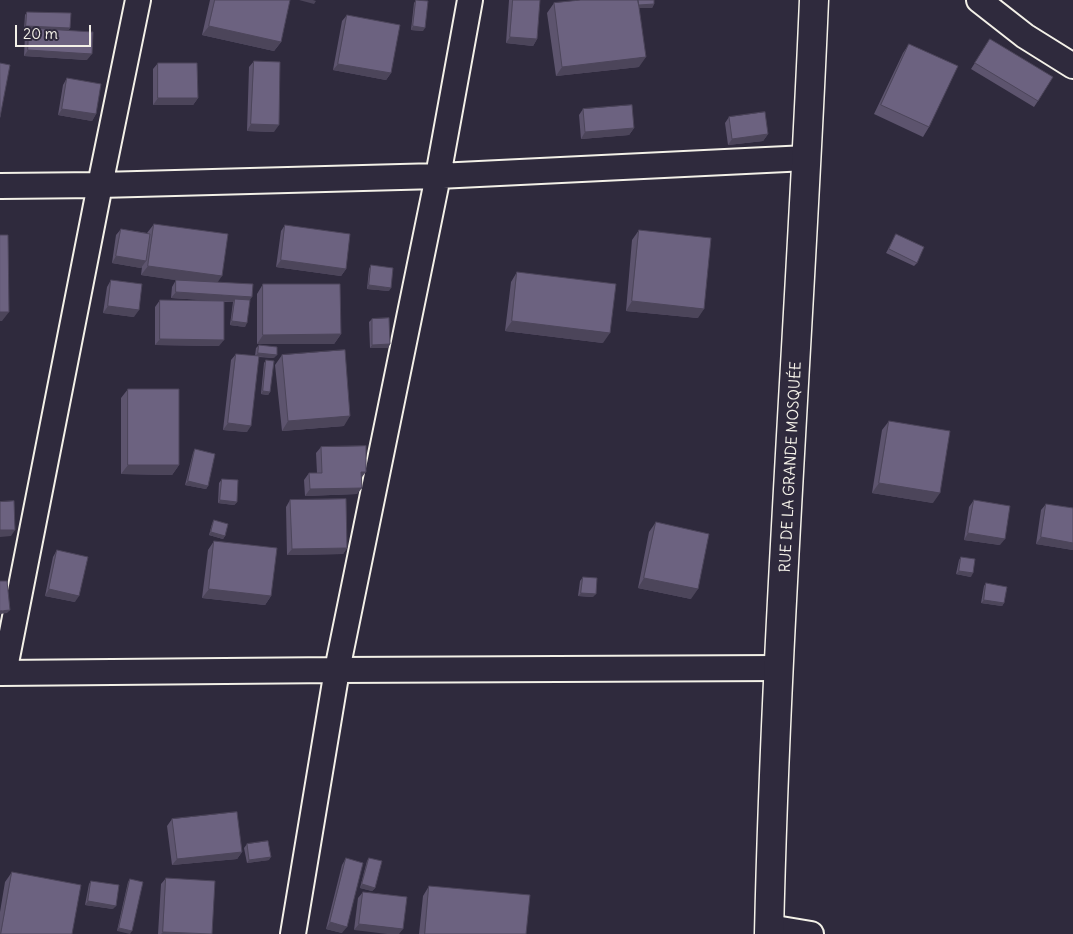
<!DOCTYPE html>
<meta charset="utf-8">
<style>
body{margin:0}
#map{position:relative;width:1073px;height:934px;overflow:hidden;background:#2f2a3d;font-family:Delius,sans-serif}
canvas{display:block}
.scale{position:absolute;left:15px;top:25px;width:76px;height:22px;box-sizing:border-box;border:2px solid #f4f1e8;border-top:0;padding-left:6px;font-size:15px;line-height:18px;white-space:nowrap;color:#f4f1e8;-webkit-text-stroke:4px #2f2a3d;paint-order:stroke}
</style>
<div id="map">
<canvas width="1073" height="934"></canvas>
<div class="scale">20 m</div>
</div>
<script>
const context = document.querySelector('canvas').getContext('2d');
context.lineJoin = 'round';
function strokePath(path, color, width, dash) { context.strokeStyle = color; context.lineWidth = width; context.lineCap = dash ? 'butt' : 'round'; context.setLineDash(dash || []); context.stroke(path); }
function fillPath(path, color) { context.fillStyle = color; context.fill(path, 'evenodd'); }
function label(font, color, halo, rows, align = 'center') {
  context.font = font + ' Delius,sans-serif'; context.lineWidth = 4; context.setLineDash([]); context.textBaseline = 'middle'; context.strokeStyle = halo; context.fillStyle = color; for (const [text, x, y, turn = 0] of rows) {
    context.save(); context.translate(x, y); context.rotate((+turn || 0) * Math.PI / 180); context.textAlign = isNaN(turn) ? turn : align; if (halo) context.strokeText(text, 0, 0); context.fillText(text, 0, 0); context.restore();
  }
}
const street = new Path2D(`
 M979,0l46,36 48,30
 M0,186l100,-1 338,-9 369,-18
 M0,673l337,-3 442,-2
 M4,673l96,-488 38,-185
 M769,927l42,7
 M293,934l44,-264 101,-494 32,-176`);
const secondary = new Path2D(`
 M769,934c7,-312 32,-623 45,-934`);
const wall = new Path2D(`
 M210,0h80l-9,42 -7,9 -72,-16z
 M416,0l7,31 -12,-1 3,-27z
 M509,0h31l-3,39 -4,7 -27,-3z
 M554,3l100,1 -2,4h-13v59l-83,9 -9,-63z
 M27,12l43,16 -2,3 19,29 -63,-4 1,-21 4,-6h-5l1,-14z
 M347,15l44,58 -5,7 -53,-10 9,-49z
 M990,39l48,62 -4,6 -63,-38z
 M909,44l20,83 -6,10 -49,-23 29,-61z
 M254,61l20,71 -27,-1 2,-64z
 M158,63l40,35 -5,7h-40v-36z
 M67,78l29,36 -4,7 -34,-6 5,-30z
 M583,109l51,19 -5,7 -48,4 -2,-24z
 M729,117l39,17 -5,7 -35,4 -3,-22z
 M154,224l64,58 32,18 -5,27 -15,-2 3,-23h-9l-5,44 -64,-1v-38l5,-7 59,1 -48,-3 1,-11 4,-7 -35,-5 1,-8 -1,1 -29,-5 4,-28 5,-6 26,4z
 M285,225l61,44 -5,7 -65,-9 5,-36z
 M639,230l59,88 -72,-7 6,-71z
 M896,234l21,29 -3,3 -28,-13z
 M371,265l18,26 -22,-2 2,-20z
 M517,272l86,71 -98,-12 6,-49z
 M111,280l23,37 -31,-4 4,-26z
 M263,284l78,50 -7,10h-77v-50z
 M372,319l18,25 -2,4h-18l-1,-26z
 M259,345l15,13 -15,-1 -12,75 -24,-2 8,-70 5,-6 19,2 1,-8z
 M282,355l62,71 -62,5 -7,-66z
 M266,360l4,32 -2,3 -7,-1 3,-31z
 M128,389l51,76 -7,10 -51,-1v-76z
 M889,421l44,82 -61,-10 10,-63z
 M321,447l40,31 -4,16 -52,2 -1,-16 5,-7h8l-1,-20z
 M195,449l13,37 -2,3 -21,-4 8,-32z
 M222,479l15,23 -3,3 -16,-2 1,-20z
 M290,500l57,48 -4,6 -56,1 -1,-48z
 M974,500l26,45 -36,-5 5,-33z
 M1046,504l27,4v42l-37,-6 5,-34z
 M214,520l11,16 -2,3 -14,-4 3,-11z
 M656,522l35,77 -53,-11 11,-56z
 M214,541l57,55 -6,9 -63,-7 6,-48z
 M57,550l18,52 -30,-6 8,-39z
 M961,557l10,20 -15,-3 3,-14z
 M583,577l10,20 -15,-1 2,-15z
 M986,583l18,20 -2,3 -21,-3 3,-17z
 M172,819l70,33 -5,7 -65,6 -5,-39z
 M247,844l22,16 -22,3 -3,-15z
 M346,858l-4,75 -16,-4 16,-64z
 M369,858l6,30 -3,3 -12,-3 7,-27z
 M12,872l60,62h-72v-22l5,-30z
 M166,878l46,56h-54l3,-50z
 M130,879l2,52h-15l11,-49z
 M91,881l22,28 -28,-4 4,-21z
 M429,886l97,48h-107l4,-38z
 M363,892l44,5 -53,33 4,-32z`);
const shadedWall = new Path2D(`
 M299,0h14l3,1 -2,3z
 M654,4l-2,4h-21l3,-3z
 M26,26l44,2 -2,3 -39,-3v1h-5z
 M209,26l72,16 -7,9 -72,-16z
 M413,26l12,2 -2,3 -12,-1z
 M510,37l27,2 -4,7 -27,-3z
 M28,50l64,4 -5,6 -63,-4z
 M646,57l-7,10 -83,9 6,-9z
 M338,64l53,9 -5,7 -53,-10z
 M158,98h40l-5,7h-40z
 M62,109l34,5 -4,7 -34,-6z
 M251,124l28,1 -5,7 -27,-1z
 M634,128l-5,7 -48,4 4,-7z
 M768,134l-5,7 -35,4 4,-6z
 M116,256l30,5 -5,7 -29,-5z
 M281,260l65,9 -5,7 -65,-9z
 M148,266l74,10 -7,10 -74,-11z
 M369,285l22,3 -2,3 -22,-2z
 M176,292l76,5 -4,6 -13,-4 -2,3 -62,-4z
 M632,301l72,8 -6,9 -72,-7z
 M108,306l31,4 -5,7 -31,-4z
 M0,312h9l-7,9h-2z
 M232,321l15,2 -2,4 -15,-2z
 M512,321l98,12 -7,10 -98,-12z
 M341,334l-7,10h-77l6,-9z
 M160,339l64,1 -5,6 -64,-1z
 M390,344l-2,4h-18l2,-3z
 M258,353l19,2 -3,3 -19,-2z
 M263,391l7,1 -2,3 -7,-1z
 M350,416l-6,10 -62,5 6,-10z
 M228,423l23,3 -4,6 -24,-2z
 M128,465h51l-7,10 -51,-1z
 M361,472h5l-5,6z
 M188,481l20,5 -2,3 -21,-4z
 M879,483l61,10 -7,10 -61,-10z
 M362,488l-5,6 -52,2 5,-7z
 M220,500l17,2 -3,3 -16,-2z
 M0,530h15l-4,6 -11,1z
 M211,532l14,4 -2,3 -14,-4z
 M968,533l37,6 -5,6 -36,-5z
 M1041,537l32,6v7l-37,-6z
 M347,548l-4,6 -56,1 5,-6z
 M959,571l14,2 -2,4 -15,-3z
 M644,578l54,11 -7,10 -53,-11z
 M49,589l30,7 -4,6 -30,-6z
 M209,589l62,7 -6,9 -63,-7z
 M581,593l15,1 -3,3 -15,-1z
 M984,600l20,3 -2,3 -21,-3z
 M10,610l-3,3 -7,1v-3z
 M242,852l-5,7 -65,6 5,-6z
 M271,857l-2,3 -22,3 2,-3z
 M362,884l13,4 -3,3 -12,-3z
 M88,901l28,5 -3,3 -28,-4z
 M330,922l17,5 -5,6 -16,-4z
 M359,924l44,5 -4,5h-12l-33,-4z
 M119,928l13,3 -2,3 -13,-3z
 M163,932l36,2h-38z`);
const building = new Path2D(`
 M215,0h75l-9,42 -72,-16z
 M416,0l12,1 -3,27 -12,-2z
 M513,0h27l-3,39 -27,-2z
 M581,0h57l8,57 -84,10 -8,-64z
 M638,0h16v4l-15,1z
 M27,12l44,1 -1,15 -44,-2z
 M347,15l53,10 -9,48 -53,-9z
 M29,28l64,4 -1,22 -64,-4z
 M990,39l63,38 -15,24 -63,-38z
 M909,44l49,22 -29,61 -48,-22z
 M254,61l26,1 -1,63 -28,-1z
 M0,63l10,2 -10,52z
 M158,63h39l1,35h-40z
 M67,78l34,6 -5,30 -34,-5z
 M632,105l2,23 -49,4 -2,-23z
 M765,112l3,22 -36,5 -3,-22z
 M154,224l74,10 -6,42 -74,-10z
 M285,225l65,9 -4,35 -65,-9z
 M121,229l29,5 -4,27 -30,-5z
 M639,230l72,8 -7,71 -72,-8z
 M896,234l28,13 -7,16 -28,-14z
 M0,235h8l1,77h-9z
 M371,265l22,3 -2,20 -22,-3z
 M517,272l99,12 -6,49 -98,-12z
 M111,280l31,4 -3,26 -31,-4z
 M176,280l77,4 -1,13 -76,-5z
 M263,284h77l1,50 -78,1z
 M235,299l15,1 -3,23 -15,-2z
 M160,300l64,1v39l-64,-1z
 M389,318l1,26 -18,1v-26z
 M259,345l18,2v8l-19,-2z
 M345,350l5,66 -62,5 -6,-66z
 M236,354l23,2 -8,70 -23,-3z
 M266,360l8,1 -4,31 -7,-1z
 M128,389h51v76h-51z
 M889,421l61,10 -10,62 -61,-10z
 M366,446v26h-5l1,16 -52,1 -1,-16h13l-1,-26z
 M195,449l20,5 -7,32 -20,-5z
 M222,479l16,1 -1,22 -17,-2z
 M346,499l1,49 -55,1 -2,-49z
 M974,500l36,6 -5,33 -37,-6z
 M14,501l1,29h-15v-28z
 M1046,504l27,4v35l-32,-6z
 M214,520l14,4 -3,12 -14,-4z
 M656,522l53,12 -11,55 -54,-11z
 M214,541l63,7 -6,48 -62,-7z
 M57,550l31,7 -9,39 -30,-7z
 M961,557l14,2 -2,14 -14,-2z
 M583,577l14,1 -1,16 -15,-1z
 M0,581h7l3,29 -10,1z
 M986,583l21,4 -3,16 -20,-3z
 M237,812l5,40 -65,7 -5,-40z
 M268,841l3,16 -22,3 -2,-16z
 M346,858l17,5 -16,64 -17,-5z
 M369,858l13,3 -7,27 -13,-4z
 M12,872l69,13 -9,49h-71z
 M166,878l49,3 -3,53 -49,-2z
 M130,879l13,3 -11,49 -13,-3z
 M91,881l28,4 -3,21 -28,-5z
 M429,886l101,9 -4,39h-101z
 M363,892l44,5 -4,32 -44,-5z`);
const streetNames = [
 ["RUE DE LA GRANDE MOSQUÉE",791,467,-87]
];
strokePath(street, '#f4f1e8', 28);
strokePath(secondary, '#f4f1e8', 31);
strokePath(street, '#2f2a3d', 24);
strokePath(secondary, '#2f2a3d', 28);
fillPath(wall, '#5d546e');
fillPath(shadedWall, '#4c455a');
fillPath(building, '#6c6280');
strokePath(building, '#4c455a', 1);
label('15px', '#f4f1e8', '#2f2a3d', streetNames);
</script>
